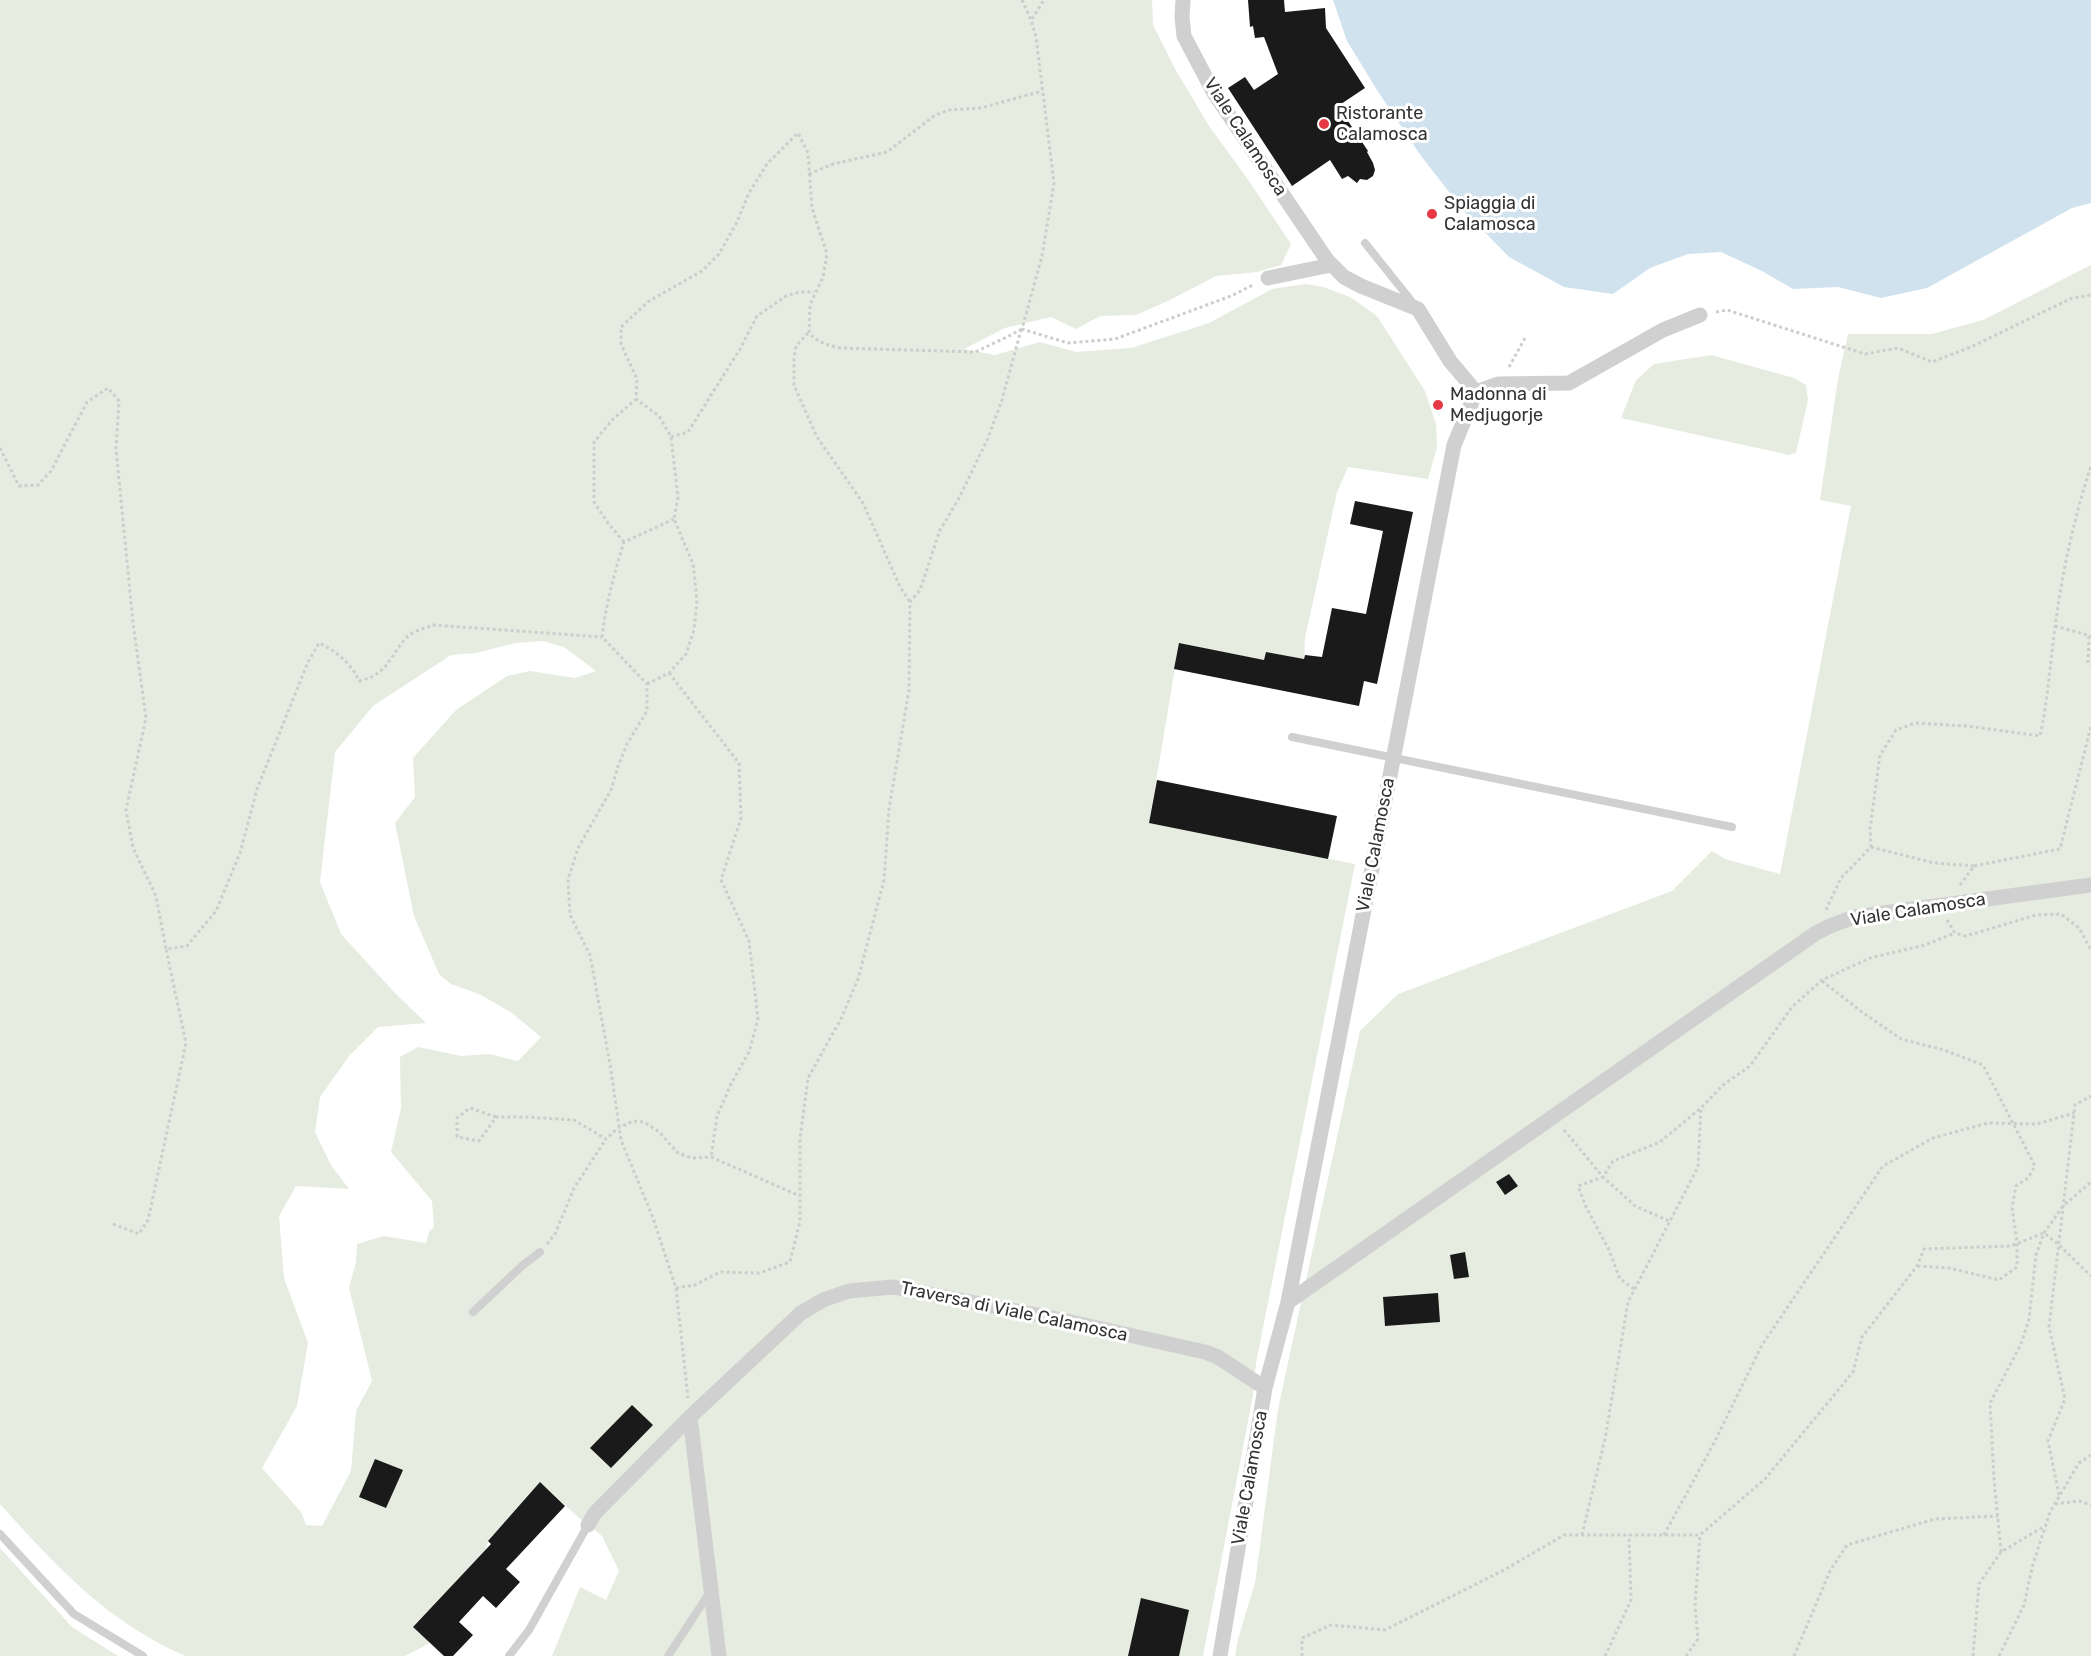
<!DOCTYPE html>
<style>
body{margin:0}
canvas{display:block;background:#fff}
</style>
<canvas width="2091" height="1656"></canvas>
<script>
const context = document.querySelector('canvas').getContext('2d');
context.lineJoin = 'round';
function fillPath(path, color) { context.fillStyle = color; context.fill(path, 'evenodd'); }
function strokePath(path, color, width, dash) { context.strokeStyle = color; context.lineWidth = width; context.lineCap = dash ? 'butt' : 'round'; context.setLineDash(dash || []); context.stroke(path); }
function label(font, color, halo, rows, align = 'center') {
  context.font = font + ' Rubik,sans-serif'; context.lineWidth = 6; context.setLineDash([]); context.textBaseline = 'middle'; context.strokeStyle = halo; context.fillStyle = color; for (const [text, x, y, turn = 0] of rows) {
    context.save(); context.translate(x, y); context.rotate((+turn || 0) * Math.PI / 180); context.textAlign = isNaN(turn) ? turn : align; if (halo) context.strokeText(text, 0, 0); context.fillText(text, 0, 0); context.restore();
  }
}
const green = new Path2D(`
 M0,0h1152l1,25 21,42 35,59 40,55 42,63 -10,21 -24,7 -41,4 -46,24 -34,15 -36,1 -24,13 -25,-12 -46,11 -41,21 31,6 45,-13 36,10 55,-4 78,-25 63,-34 33,-5 18,3 27,10 27,19 48,75 11,33 1,23 -9,32 -80,-12 -11,25 -32,146 -1,21 -38,-7 -2,8 -85,-16 -30,179 206,41 -99,499 -3,32 -50,261h-651l28,-69 26,13 13,-29 -17,-35 -23,-18 -39,-36 -52,59 -2,8 -73,78 17,16 -25,13h-219c-77,-32 -131,-91 -186,-152zM543,641l21,6 32,24 -21,7 -45,-7 -23,5 -51,34 -43,48 2,39 -20,26 19,93 25,58 12,10 30,11 31,18 29,24 -23,24 -29,-7 -28,2 -43,-9 -18,10 1,51 -10,44 41,49 2,26 -5,5 -3,11 -42,-7 -27,8 -1,18 -7,26 23,93 -16,30 -5,60 -29,55 -16,-1 -5,-13 -39,-44 35,-62 11,-63 -24,-65 -5,-62 17,-30 53,3 -18,-24 -16,-33 5,-35 29,-41 29,-29 48,-4 -32,-31 -53,-58 -21,-52 15,-130 38,-46 78,-51 25,-2 39,-10z
 M2091,265v1391h-856l3,-17 17,-56 23,-174 82,-378 38,-37 274,-103 40,-40 13,8 55,15 71,-368 -31,-6 18,-121 10,-45h84l51,-14z
 M1711,355l83,23 12,7 2,15 -12,53 -7,2 -168,-37 15,-38 18,-16z
 M0,1548l72,79 46,29h-118z`);
const water = new Path2D(`
 M1333,0h758v203l-19,5 -145,80 -46,10 -43,-11 -45,2 -31,-18 -41,-19 -33,2 -38,14 -37,26 -49,-7 -55,-30 -45,-46 -43,-55 -44,-66 -30,-49z`);
const building = new Path2D(`
 M1248,0h36l1,12 40,-4 1,20 39,60 -27,18 30,45 -1,1 6,11 2,7 -2,6 -6,4 -7,-1 -3,4 -9,-7 -6,3 -12,-19 -38,26 -64,-98 17,-11 9,13 24,-16 -14,-37 -9,1 -2,-12 -3,1z
 M1355,501l58,11 -36,172 -13,-3 -5,25 -185,-37 5,-26 85,17 2,-8 38,7 1,-4 17,2 10,-49 34,6 17,-83 -33,-7z
 M1157,780l180,36 -9,43 -179,-36z
 M1509,1174l9,12 -13,9 -9,-13z
 M1465,1252l4,25 -15,2 -4,-24z
 M1438,1293l2,29 -55,4 -2,-29z
 M632,1405l21,20 -42,43 -21,-20z
 M375,1459l28,11 -17,38 -27,-11z
 M540,1482l25,24 -59,63 14,13 -24,26 -13,-12 -24,26 14,13 -20,21h-9l-31,-29 78,-83 -3,-3z
 M1141,1598l48,12 -10,46h-51z`);
const path = new Path2D(`
 M1022,0l9,20 5,17 18,146 -12,73 -20,73 46,14 47,-4 116,-43 22,-11
 M1032,19l12,-19
 M809,174l24,-10 54,-12 47,-36 14,-6 33,-2 61,-17
 M1716,312l11,-2 138,44 33,-6 34,14 39,-15 101,-49 19,-3
 M808,333l-12,13 -2,13v26l23,52 46,66 37,84 10,15
 M1509,367l16,-29
 M671,437l17,-5 52,-83 17,-33 29,-20 13,-4h15
 M0,448l19,38 19,-1 13,-14 36,-69 21,-14 11,13 -3,48 17,174 13,95 -20,92 7,38 23,48 10,53 21,-3 29,-35 24,-58 17,-64 51,-127 11,-19c17,8 33,21 40,38 30,-7 30,-25 48,-44 6,-6 19,-9 26,-12l169,12
 M674,519l-50,23c-10,32 -18,62 -22,95l45,47v27l-20,33 -9,22 -7,24 -33,58 -10,32 2,35 20,40 20,109 11,76 32,78 23,70 12,110
 M624,542l-16,-19 -14,-21v-60l19,-23 22,-19
 M2055,626l36,10
 M2089,636l-1,27 3,2
 M669,673l70,90 2,55 -20,62 28,61 9,78 -9,33 -18,32 -14,32 -6,41
 M647,684l22,-11 17,-19 8,-24 3,-29 -4,-37 -19,-45 4,-22 -7,-60 -12,-21 -23,-17 1,-20 -16,-35v-17l28,-26 53,-30 17,-17 18,-32 12,-29 18,-29 31,-31 10,20 4,55 15,46 -4,23 -13,28 -1,28c9,10 19,12 31,15l135,4 32,-15 15,-8
 M1871,847l63,16 40,3
 M1960,885l14,-19 86,-17 31,-123
 M1826,910l15,-32 30,-31 -1,-18 10,-74 16,-25 19,-7 52,3 73,10c8,-36 10,-72 15,-109 7,-54 19,-109 36,-161
 M1947,920l8,13 11,3 70,-21 25,-1 18,14 12,22
 M1822,981l40,31 39,27 43,11 39,15 52,101 -7,12 -12,8 -4,22 5,35v24l-18,13 -50,-12 -32,-2
 M496,1117l-26,-9 -13,10v19l22,4 17,-24h30l48,3 32,19 12,-11 15,-7 11,1 15,10 19,21 14,5 19,-1 89,39
 M1564,1130l39,47 32,29 34,15
 M113,1224l26,10 9,-14 38,-177 -20,-94
 M547,1244l8,-10 19,-46 32,-49
 M676,1288l19,-3 25,-13 39,1 31,-11 10,-41v-82l8,-61 33,-59 17,-40 26,-99 5,-71 20,-119 1,-88 10,-12 20,-60 18,-30 30,-62 14,-38 19,-70
 M1634,1289l-14,-10 -11,-29 -23,-43 -8,-21 25,-9 10,-16 47,-19 41,-34
 M2059,1495l-11,-54 17,-42 -16,-72 26,-222 16,-9
 M2055,1504l24,-3 12,4
 M1582,1535l23,-96 23,-137 70,-135 3,-59 22,-23 27,-19 42,-59 30,-27 48,-22 55,-13 30,-12
 M1664,1535l51,-94 47,-96 121,-179 50,-28 55,-15 49,1 37,-11
 M2001,1552l-7,-73 -4,-76 31,-59 8,-25 7,-64 8,-22 19,-27 28,-24
 M1302,1656v-18l29,-13 54,5 119,-60 60,-35h136l65,-56 88,-107 9,-35 55,-71 7,-17 87,-3 33,-13 14,11 33,32
 M1605,1656l26,-56 -2,-65
 M1686,1656l12,-17 -3,-33 5,-71
 M1794,1656l36,-85 17,-26 88,-26 63,-3
 M1973,1656l6,-72 22,-32 42,-25
 M1999,1656l25,-51 9,-41 17,-52 29,-49 12,-8`);
const lane = new Path2D(`
 M1365,243l48,60
 M1292,737l440,90
 M473,1312l50,-47 17,-13
 M0,1534l74,80 69,42
 M509,1656l20,-26 59,-105
 M668,1656l42,-64`);
const street = new Path2D(`
 M1183,0l-1,17 2,19 30,57 113,167 17,17 17,9 57,23 32,52 26,31
 M1268,278l63,-13
 M1288,1302l528,-369 14,-7 24,-9 237,-32
 M690,1417l29,239
 M588,1525l7,-12 95,-96 111,-104 22,-13 26,-9 44,-4 160,31 152,34 13,5 47,31
 M1220,1656l45,-268 23,-86 166,-857 22,-53 22,-8 71,-1 94,-53 37,-15`);
const markers = [
 [1324,124,6,"#e63946"],
 [1432,214,6,"#e63946"],
 [1438,405,6,"#e63946"]
];
const poiNames = [
 ["Ristorante",1336,114],
 ["Calamosca",1336,135],
 ["Spiaggia di",1444,204],
 ["Calamosca",1444,225],
 ["Madonna di",1450,395],
 ["Medjugorje",1450,416]
];
const streetNames = [
 ["Viale Calamosca",1245,137,57],
 ["Viale Calamosca",1376,845,-79],
 ["Viale Calamosca",1918,910,-9],
 ["Traversa di Viale Calamosca",1014,1312,12],
 ["Viale Calamosca",1250,1478,-80]
];
fillPath(green, '#e6ecdf');
fillPath(water, '#cfe2ee');
fillPath(building, '#1a1a1a');
strokePath(path, '#cdcdcd', 3, [3, 3]);
strokePath(lane, '#d0d0d0', 8);
strokePath(street, '#d0d0d0', 15);
for (const [x, y, r, color] of markers) { const dot = new Path2D(); dot.arc(x, y, r, 0, 2 * Math.PI); context.fillStyle = color; context.fill(dot); strokePath(dot, '#fff', 2); }
label('18px', '#333', '#fff', poiNames, 'left');
label('18px', '#333', '#fff', streetNames);
</script>
